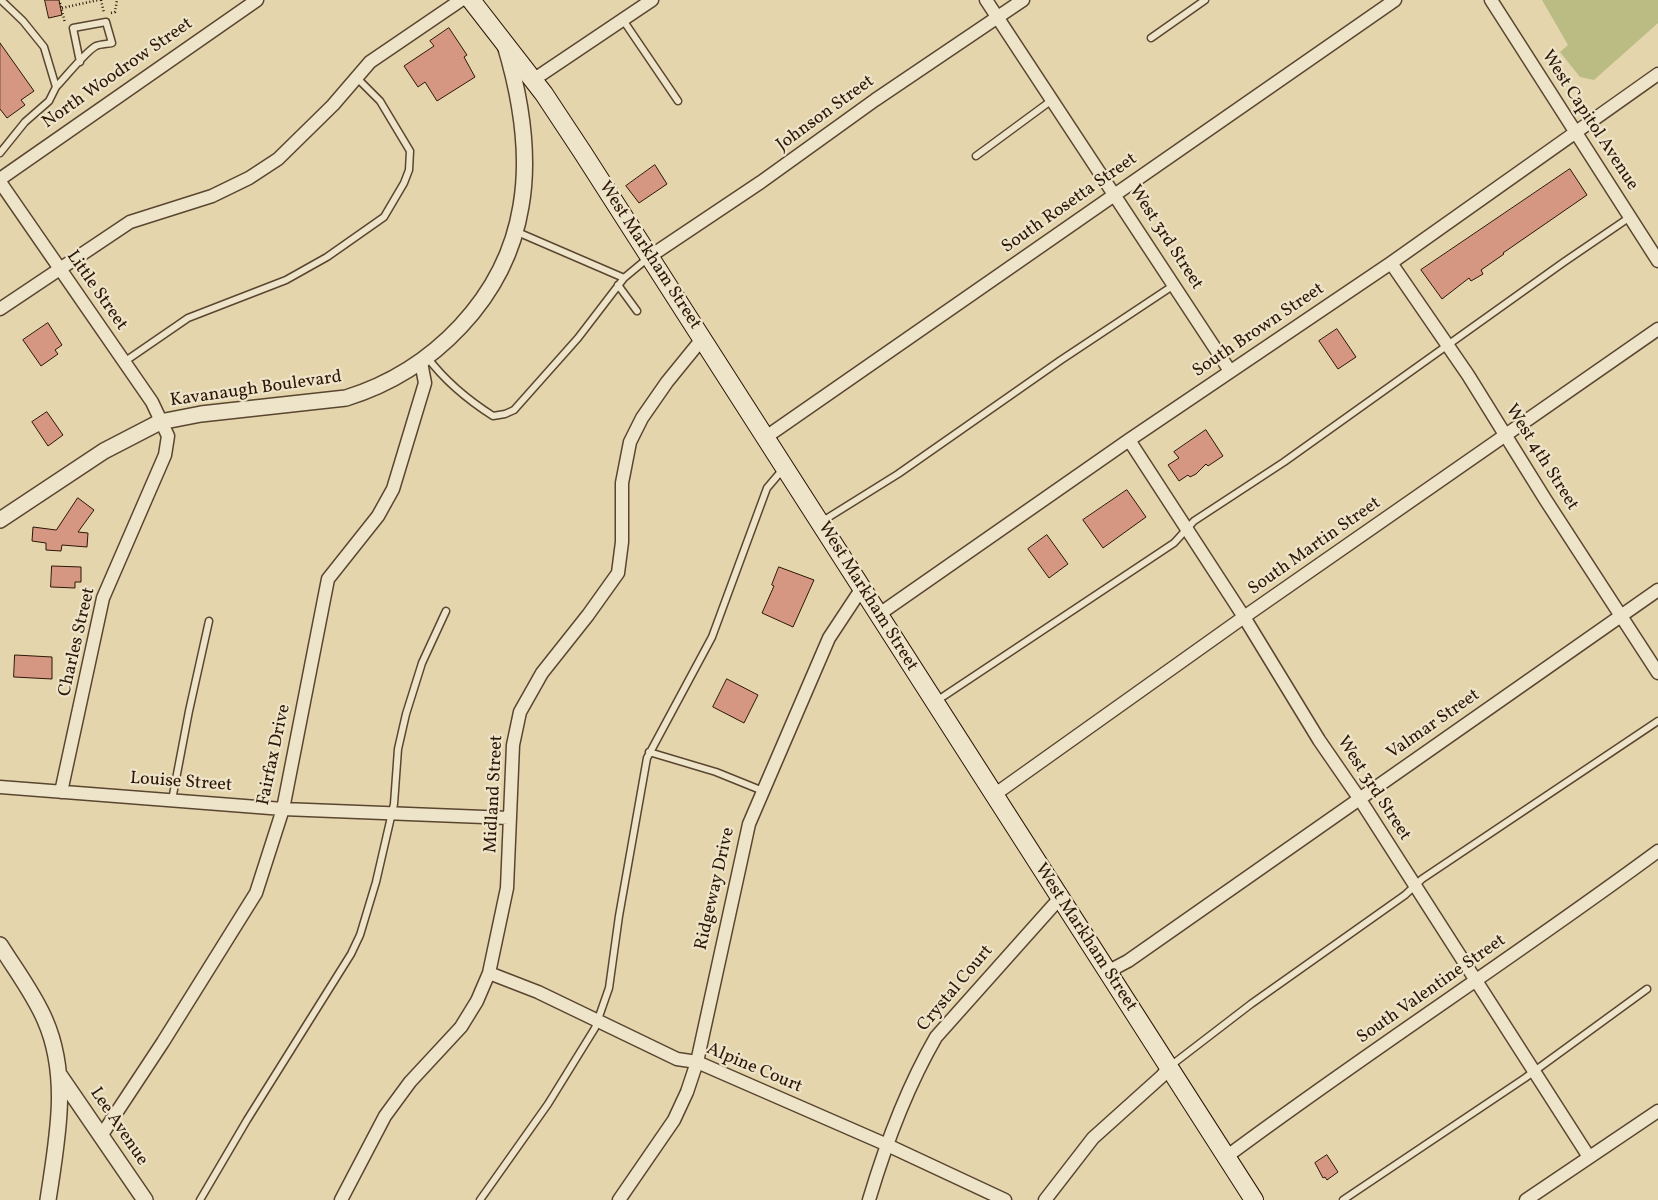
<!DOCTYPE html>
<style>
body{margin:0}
canvas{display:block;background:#e4d5ac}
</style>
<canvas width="1658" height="1200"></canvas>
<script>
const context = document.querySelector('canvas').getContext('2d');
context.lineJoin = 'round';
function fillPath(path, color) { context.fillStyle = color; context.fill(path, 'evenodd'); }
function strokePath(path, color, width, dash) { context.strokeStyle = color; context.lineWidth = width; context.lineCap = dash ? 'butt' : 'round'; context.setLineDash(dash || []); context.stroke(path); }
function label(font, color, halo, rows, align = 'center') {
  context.font = font + ' Vollkorn,serif'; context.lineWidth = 4.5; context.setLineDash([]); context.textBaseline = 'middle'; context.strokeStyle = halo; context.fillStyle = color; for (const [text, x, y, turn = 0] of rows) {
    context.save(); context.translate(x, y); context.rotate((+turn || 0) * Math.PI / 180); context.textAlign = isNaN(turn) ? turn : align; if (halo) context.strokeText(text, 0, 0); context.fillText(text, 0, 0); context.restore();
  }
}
const green = new Path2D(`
 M1542,0h116v23l-64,57 -14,-3 -20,-25 8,-7z`);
const building = new Path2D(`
 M45,0h14l3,15 -13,3z
 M449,28l18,27 -3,2 11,20 -38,24 -12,-19 -7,5 -14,-21 30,-20 -4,-5z
 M0,43l34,48 -13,9 4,5 -18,13 -7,-9z
 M655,165l12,19 -28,19 -13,-17z
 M1570,169l17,26 -84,58 1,1 -23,16 2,4 -12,7 -2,-3 -27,21 -21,-29z
 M48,323l14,22 -7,5 3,4 -17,12 -18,-26z
 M1337,329l19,28 -18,12 -19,-28z
 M47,412l16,23 -15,11 -16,-24z
 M1206,430l17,26 -15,10 -2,-2 -10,10 -6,3 -2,-2 -9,6 -11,-16 11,-7 -5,-6z
 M1127,490l19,27 -43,31 -20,-28z
 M78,498l16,12 -16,22 10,1 -1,14 -25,-2 -1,6 -15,-1v-7l-14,-2 1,-14 23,3z
 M1047,535l21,29 -19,14 -21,-29z
 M52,566l29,1v15h-6v6l-24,-1z
 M779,567l35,13 -21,47 -31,-14 12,-27 -2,-1z
 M15,655l37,2v22l-38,-2z
 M727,679l31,16 -14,28 -31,-16z
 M1327,1155l11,17 -11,8 -2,-3 -2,1 -8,-15z`);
const path = new Path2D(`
 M101,0l3,13
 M60,3l5,20
 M62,8l36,-8
 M111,13l4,-1 2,-12`);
const service = new Path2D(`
 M623,20l55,81
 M1151,38l54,-38
 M56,87c9,-9 30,-36 40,-41 4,-2 12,-2 16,-3l-6,-21 -33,6 7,34
 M0,153l25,-31 24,-21 7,-14 -12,-40 -21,-26 -22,-21
 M976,156l76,-56
 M515,231l109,47 24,-20
 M618,285l19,26
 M427,357c18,24 41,43 66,59l12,-2 9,-4 64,-72 46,-60
 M124,362l64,-44 98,-38 41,-23 57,-40 20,-34 5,-13 1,-19 -30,-50 -24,-24
 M821,522l77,-48 163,-114 113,-75
 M935,702l239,-159 20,-22 90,-59 280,-200 66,-45
 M649,752l67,20 47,19
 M172,800l17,-89 20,-90
 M1169,1067l82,-63 154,-109 17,-16 236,-158
 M200,1200l47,-80 104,-166 9,-19 16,-53 18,-78 4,-55 8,-35 16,-51 24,-52
 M480,1200l68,-96 47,-76 14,-40 10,-72 28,-158 65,-121 55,-149 17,-20
 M1343,1200l182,-122 122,-89`);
const minor = new Path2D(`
 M986,0l244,371
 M1491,0l167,261
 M533,80l119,-80
 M0,179l257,-179
 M0,182l152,220 16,34 -3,19 -62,143 -42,194
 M649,257l112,-75 114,-82 148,-100
 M1391,263l77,112 77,124 113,174
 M0,309l130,-87 82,-26 37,-18 29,-19 55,-54 37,-43 91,-62
 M766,437l629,-437
 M1129,440l115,177 75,123 40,58 230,359
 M878,615l251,-175 262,-177 267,-189
 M0,787l283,22 226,9
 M994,795l250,-178 414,-288
 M1107,972l21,-11 530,-371
 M489,973l49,19 139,67 20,3 188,82 120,56
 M101,1136l62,-94 93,-149 27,-84 45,-230 50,-63 15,-27 32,-106 -4,-21
 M1226,1157c141,-105 290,-201 432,-306
 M341,1200l44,-84 25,-34 51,-55 16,-26 12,-28 18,-85 6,-143 7,-33 22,-39 46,-58 30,-42 4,-31v-59l8,-41 12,-24 25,-36 35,-43
 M619,1200l55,-80 13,-28 10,-30 52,-238 80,-186 33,-50
 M869,1200c17,-57 37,-111 67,-163l123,-138
 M1045,1200l48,-62 69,-62 6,-8
 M1526,1200l132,-89`);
const tertiary = new Path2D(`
 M0,520l104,-69 56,-29 41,-8 145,-16c87,-27 160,-100 175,-192 9,-52 -1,-111 -16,-161
 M0,945c15,24 34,49 45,75 25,57 12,120 3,180
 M60,1076l85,124`);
const secondary = new Path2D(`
 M471,0l73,94 39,59 671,1047`);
const streetNames = [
 ["North Woodrow Street",118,74,-35],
 ["Johnson Street",826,114,-36],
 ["West Capitol Avenue",1589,121,57],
 ["South Rosetta Street",1070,204,-35],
 ["West 3rd Street",1165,238,57],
 ["West Markham Street",649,256,57],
 ["Little Street",96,291,55],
 ["South Brown Street",1259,331,-34],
 ["Kavanaugh Boulevard",256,390,-8],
 ["West 4th Street",1541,458,58],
 ["South Martin Street",1315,547,-35],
 ["West Markham Street",867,597,58],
 ["Charles Street",78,642,-77],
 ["Valmar Street",1434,725,-35],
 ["Fairfax Drive",275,755,-78],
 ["Louise Street",181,783,4],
 ["West 3rd Street",1373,789,57],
 ["Midland Street",495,794,-87],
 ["Ridgeway Drive",716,889,-77],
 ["West Markham Street",1085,938,57],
 ["Crystal Court",956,989,-50],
 ["South Valentine Street",1432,990,-35],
 ["Alpine Court",754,1069,23],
 ["Lee Avenue",118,1127,56]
];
fillPath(green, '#bbbb84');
fillPath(building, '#d69782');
strokePath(building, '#2c1607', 1);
strokePath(service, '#5a4630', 9);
strokePath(minor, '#5a4630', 15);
strokePath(tertiary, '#5a4630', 18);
strokePath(secondary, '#2c1607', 20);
strokePath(path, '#2c1607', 2.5, [1, 2.5]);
strokePath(service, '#ede4c9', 6);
strokePath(minor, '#ede4c9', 12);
strokePath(tertiary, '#ede4c9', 15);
strokePath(secondary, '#ede4c9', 18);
label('18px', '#2c1607', '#ede4c9', streetNames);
</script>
